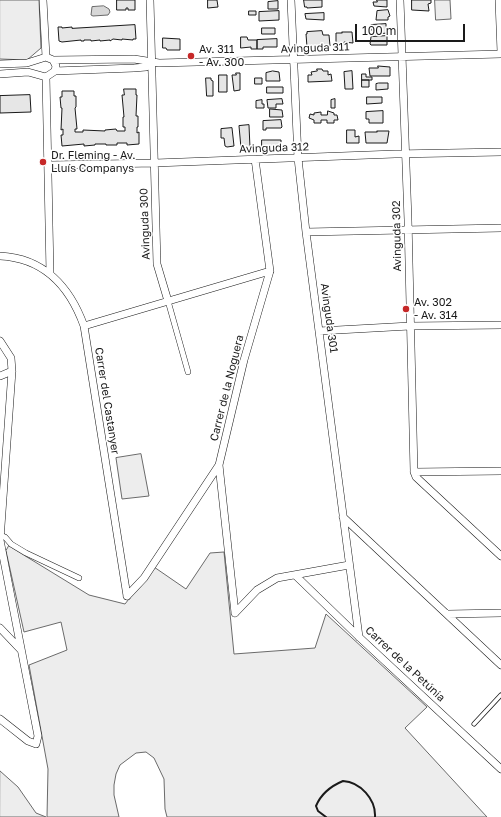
<!DOCTYPE html>
<meta charset="utf-8">
<style>
body{margin:0}
#map{position:relative;width:501px;height:817px;overflow:hidden;background:#fff;font-family:"Golos Text",sans-serif}
canvas{display:block}
.scale{position:absolute;left:355px;top:24px;width:110px;height:18px;box-sizing:border-box;border:2px solid #1a1a1a;border-top:0;padding-left:5px;font-size:12px;line-height:14px;white-space:nowrap;color:#1a1a1a;-webkit-text-stroke:3px #fff;paint-order:stroke}
</style>
<div id="map">
<canvas width="501" height="817"></canvas>
<div class="scale">100 m</div>
</div>
<script>
const context = document.querySelector('canvas').getContext('2d');
context.lineJoin = 'round';
function fillPath(path, color) { context.fillStyle = color; context.fill(path, 'evenodd'); }
function strokePath(path, color, width, dash) { context.strokeStyle = color; context.lineWidth = width; context.lineCap = dash ? 'butt' : 'round'; context.setLineDash(dash || []); context.stroke(path); }
function label(font, color, halo, rows, align = 'center') {
  context.font = font + ' "Golos Text",sans-serif'; context.lineWidth = 3; context.setLineDash([]); context.textBaseline = 'middle'; context.strokeStyle = halo; context.fillStyle = color; for (const [text, x, y, turn = 0] of rows) {
    context.save(); context.translate(x, y); context.rotate((+turn || 0) * Math.PI / 180); context.textAlign = isNaN(turn) ? turn : align; if (halo) context.strokeText(text, 0, 0); context.fillText(text, 0, 0); context.restore();
  }
}
const built = new Path2D(`
 M0,0h39l2,48 -14,12 -27,-1z
 M435,0h15l1,19 -15,1z
 M141,454l8,42 -27,3 -6,-41z
 M9,546l80,49 36,9 29,-37 32,22 24,-36 14,-1 10,102 81,-6 11,-34 101,93 -22,21 82,89h-320l-2,-8 -1,-30 -10,-21 -8,-6 -10,1 -16,12 -4,9 -2,11v10l5,22h-72l1,-48 -19,-104 38,-15 -6,-28 -37,10 -18,-81z
 M0,771l18,16 18,26 10,4h-46z`);
const water = new Path2D(`
 M104,6l5,3 1,3 -2,3 -15,1 -2,-1 1,-8z`);
const building = new Path2D(`
 M117,0h18v10h-7v-2h-2v2h-9z
 M208,0h9l1,7 -10,1z
 M304,0h18v7l-15,1v-1h-2z
 M377,0h10v7l-13,-1 -1,-4h4z
 M412,0h19v3l-3,1 1,7 -17,-1z
 M278,1v8h-10v-7z
 M388,10l2,6 -2,1v3h-12l1,-9z
 M249,11h7v4h-7z
 M279,11v9l-20,1v-9z
 M324,13v7l-18,-1 -1,-5z
 M386,24v4h2v5l-14,1v-4h-3v-5z
 M135,25l1,14h-3v1l-11,-1v1l-9,-1 -3,2v-1l-10,1v-1l-9,1v-1h-7v1h-3v-1l-19,2 -3,-1 -1,-14h4v1l10,-1v1z
 M262,28h13v6h-13z
 M322,31l1,4h6l1,11 -23,1 -1,-13h1v-2z
 M342,32h10l1,11 -9,-1v3h-8v-12h6z
 M387,36v9h-16l-1,-1 1,-7z
 M241,37h6l1,3h9v9h-6v-2l-10,1z
 M163,38l17,1v11h-13l-1,-2h-3z
 M277,39v8h-14v2h-6v-9z
 M378,66l12,1v9h-20l-1,-8h9z
 M317,69h5l1,2h5v4l3,-1 1,7 -24,1v-7h4l-1,-3 6,-1z
 M273,71l6,1 1,9h-14v-8z
 M352,71l1,18h-8l-1,-17z
 M236,73h4v17l-6,1 -2,-16h4z
 M362,74h4v3h6v3h-10z
 M219,75h8v17h-8z
 M206,78h5v2l2,1v15h-6z
 M255,78h7v6h-7z
 M362,80h7v7h-7z
 M379,83h9v6l-12,1v-6z
 M267,87h16v6h-16z
 M124,89h12v6h1l-1,21h2v11h-1v6l2,-1v12l-12,1v-2h-10v2h-11v-1h-11v1l-11,1v-2l-22,2 -1,-11h2v-6l-2,1 1,-22h-1l-1,-11h2v-6h12v5h2v11l-1,1 2,21h-2v3h8v-2l22,1v-1l11,-1 1,2h8v-4h-2v-10h1l-2,-22h2z
 M30,95l1,17 -31,1v-17z
 M367,97h15v6l-15,1z
 M282,99l1,5h-7v4h-8l-1,-8z
 M335,99v9h-4v-8z
 M262,100v4h2v4h-8v-7z
 M270,109l12,1 1,7h-13z
 M328,111l6,2v2h3l1,5h-4v3h-7v-3h-6v3h-7v-3l-5,-2 1,-4 4,1v-2l7,-1v3h6z
 M383,111v12h-14v-4h-3v-7z
 M281,120l1,7 -1,1h-15v2h-3v-9z
 M249,125l1,23h-9l-2,-22z
 M232,128l2,18 -7,1 -2,-1 -1,-8h-3v-9z
 M347,130h8v7l4,-1v7h-12z
 M377,131h12l-2,12h-21l-1,-11h12z
 M262,140h19v6h-3v2l-2,1 -14,1z`);
const service = new Path2D(`
 M474,724l27,-29`);
const pedestrian = new Path2D(`
 M168,301l20,71
 M0,535l5,2 6,7 15,9 53,25`);
const minor = new Path2D(`
 M43,0l3,57
 M150,0l7,264 11,37
 M291,0l7,158 8,74 53,405
 M400,0l8,220 6,252
 M499,0l2,52
 M53,60l81,-1 25,4 342,-9
 M0,64l27,-1 19,-6 7,3 3,6 -1,5 -9,6 -18,-5 -28,2
 M55,71l79,-3 12,-1 7,-4
 M46,77l4,196
 M49,165l106,-2 240,-9 106,-2
 M306,232l195,-4
 M0,256c44,2 70,31 84,70l43,270
 M84,326l186,-55
 M319,331l91,-5 91,-1
 M0,341l11,17 1,13 -12,169
 M0,376l12,-5
 M219,465l16,148
 M414,472l2,5 85,79
 M414,472l87,-1
 M343,517l158,148
 M0,540l38,196 -2,8 -8,-3 -28,-22
 M295,575l64,62 142,132
 M127,596l17,-18 75,-113 25,-105 26,-89 -15,-112
 M235,613l22,-23 20,-12 72,-13
 M448,614l53,-1
 M0,628l21,22`);
const wall = new Path2D(`
 M326,817l-8,-6 -2,-5c5,-12 15,-20 27,-25 17,1 33,18 32,36`);
const markers = [
 [191,56,4,"#c62828"],
 [43,162,4,"#c62828"],
 [406,309,4,"#c62828"]
];
const streetNames = [
 ["Avinguda 311",315,48,-2],
 ["Avinguda 312",274,148,-2],
 ["Avinguda 300",145,224,-92],
 ["Avinguda 302",397,236,-91],
 ["Avinguda 301",329,318,82],
 ["Carrer de la Noguera",227,388,-76],
 ["Carrer del Castanyer",107,401,81],
 ["Carrer de la Petúnia",405,664,43]
];
const poiNames = [
 ["Av. 311",199,50],
 ["- Av. 300",199,63],
 ["Dr. Fleming - Av.",51,156],
 ["Lluís Companys",51,169],
 ["Av. 302",414,303],
 ["- Av. 314",414,316]
];
fillPath(built, '#ededed');
strokePath(built, '#6a6a6a', 1);
fillPath(water, '#d7d7d7');
strokePath(water, '#6a6a6a', 1);
fillPath(building, '#e6e6e6');
strokePath(building, '#1a1a1a', 1);
strokePath(service, '#1a1a1a', 5);
strokePath(pedestrian, '#1a1a1a', 6);
strokePath(minor, '#1a1a1a', 8);
strokePath(service, '#fff', 3.5);
strokePath(pedestrian, '#fff', 5);
strokePath(minor, '#fff', 7);
strokePath(wall, '#1a1a1a', 2);
for (const [x, y, r, color] of markers) { const dot = new Path2D(); dot.arc(x, y, r, 0, 2 * Math.PI); context.fillStyle = color; context.fill(dot); strokePath(dot, '#fff', 1.5); }
label('11px', '#1a1a1a', '#fff', streetNames);
label('11px', '#1a1a1a', '#fff', poiNames, 'left');
</script>
